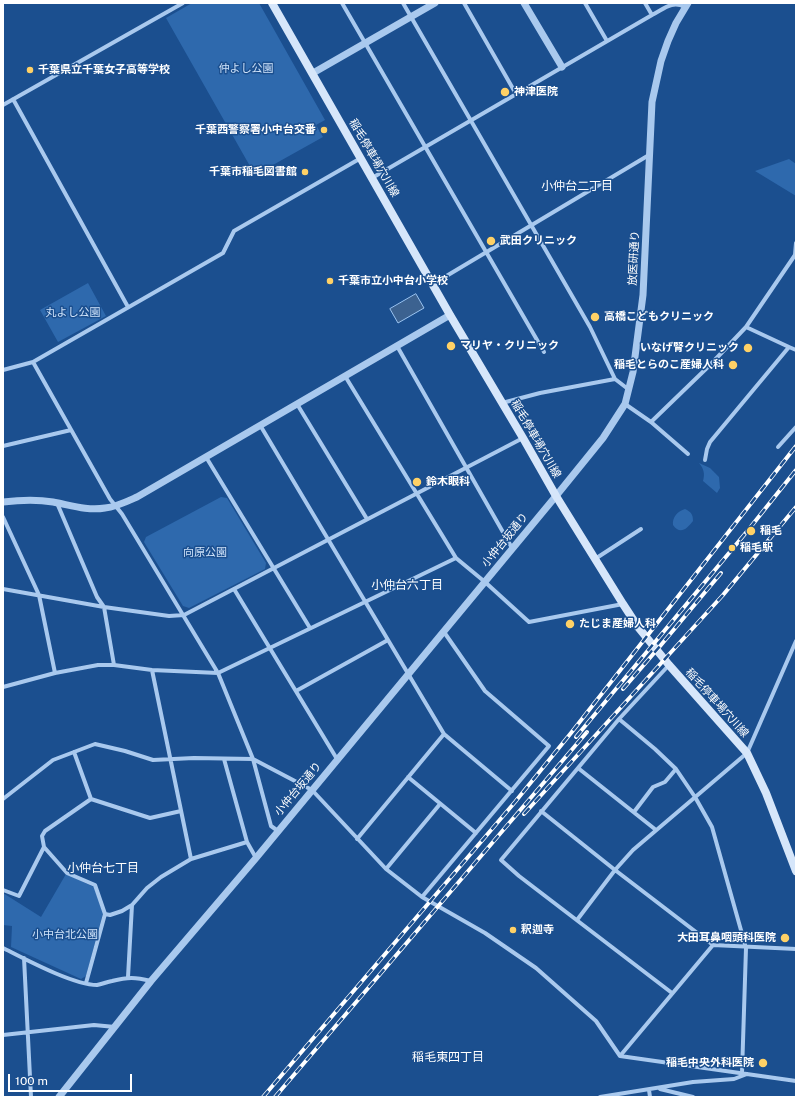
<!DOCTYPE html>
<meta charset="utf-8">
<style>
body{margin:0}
#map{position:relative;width:799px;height:1100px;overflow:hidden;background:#1b4f8f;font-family:"Public Sans",sans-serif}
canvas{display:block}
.frame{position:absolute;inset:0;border:4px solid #fff;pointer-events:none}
.scale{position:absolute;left:8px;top:1074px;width:124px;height:18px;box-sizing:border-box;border:2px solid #fff;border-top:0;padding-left:5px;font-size:12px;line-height:14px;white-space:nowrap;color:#fff;-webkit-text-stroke:3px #1b4f8f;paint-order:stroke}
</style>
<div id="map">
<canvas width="799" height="1100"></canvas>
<div class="frame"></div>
<div class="scale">100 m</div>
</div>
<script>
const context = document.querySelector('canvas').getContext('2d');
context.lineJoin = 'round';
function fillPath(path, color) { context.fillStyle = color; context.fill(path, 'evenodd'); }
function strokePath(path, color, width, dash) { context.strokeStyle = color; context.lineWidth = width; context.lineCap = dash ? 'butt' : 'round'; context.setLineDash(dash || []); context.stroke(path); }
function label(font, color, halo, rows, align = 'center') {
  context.font = font + ' "Public Sans","Noto Sans JP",sans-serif'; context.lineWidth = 3; context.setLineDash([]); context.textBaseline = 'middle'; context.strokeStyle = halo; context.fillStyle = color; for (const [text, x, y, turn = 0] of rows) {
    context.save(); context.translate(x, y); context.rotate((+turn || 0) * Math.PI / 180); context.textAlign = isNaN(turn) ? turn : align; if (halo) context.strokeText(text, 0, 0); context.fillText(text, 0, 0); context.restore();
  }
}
const green = new Path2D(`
 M192,3h67l66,117 -9,5 7,12 -68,38 -89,-157z
 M789,159l7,5v32l-41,-25z
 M88,283l18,33 -48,26 -18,-32z
 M699,463l11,5 9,9 1,11 -3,5 -14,-12c2,-7 1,-12 -4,-18z
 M221,497l6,1 39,65 -1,6 -76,39 -6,-2 -39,-64 2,-5z
 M685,509c6,3 8,5 8,12 -6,8 -13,14 -20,4 -1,-8 5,-14 12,-16z
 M66,874l28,13 9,26 -17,63 -5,3 -70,-32 1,-21 -9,-1v-32l38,24z`);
const water = new Path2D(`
 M416,294l8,14 -26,15 -8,-14z`);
const minor = new Path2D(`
 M342,3l202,349
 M403,3l187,324 25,52 13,10
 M464,3l52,91
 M585,3l22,38
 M645,3l7,12
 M13,99l115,208
 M3,105l180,-102
 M372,178l280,-163c12,-6 20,-15 33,-8
 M795,255l1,-12
 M433,284l216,-129
 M397,346l115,202
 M789,347l7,3
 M33,362l77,137 12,15 96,159 35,86 18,67 7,5
 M3,370l30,-8 190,-109 11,-22 127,-73
 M345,376l111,182 29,24 44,40 94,-18
 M502,403l38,-10 75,-14
 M297,404l70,115
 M625,404l26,18 37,32
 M651,422l59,-57 36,-38 49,-72h1
 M260,425l184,309 68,57
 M3,446l68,-16
 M778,447l18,-20
 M206,457l104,171
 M705,460l2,-11 3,-7 79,-95 -43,-20
 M57,503l40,94 7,10 10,58
 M3,517l36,78 16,78
 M595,559l46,-30
 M3,589l101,18 65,9 15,-1 339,-177
 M234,589l103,170
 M669,665l-50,54 -118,141 18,16 153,117
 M152,670l39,189
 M3,687l52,-14 43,-8h16l38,5 66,3 238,-115
 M296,691l92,-51
 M619,719l36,30 21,20 19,28 17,30 34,121 -4,125
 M224,759l23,83
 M578,768l78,62
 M408,777l68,56
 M3,799l50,-39 42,-16 30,7 28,9 41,-2 59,1 59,31 74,79 36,28 63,36 51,35 60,53 24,35 176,25
 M91,799l59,19 31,-7
 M541,811l74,59 98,75 83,4
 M634,812l19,-25 12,-5 11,-13
 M357,839l87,-105
 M44,847l23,26 28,12 10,29 5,1 12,-4 10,-6 15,-17 14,-11 30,-18 56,-17 9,16
 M386,869l54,-65
 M3,890l16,6 25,-49 -2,-11 3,-5 46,-32 -17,-47
 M422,897l127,-151 -64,-55 -41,-59
 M577,920l38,-50 18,-20 114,-97 49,-112
 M3,948c22,11 70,37 94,37 5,-1 10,-3 15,-4 16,-4 23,-4 39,0
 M24,958l7,139
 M128,977l4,-72
 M86,983l19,-69
 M3,1035l91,-10 21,2
 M620,1056l93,-111
 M660,1089l33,8
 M649,1090l1,7
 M600,1097l93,-15 41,-3 13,-5`);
const tertiary = new Path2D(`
 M524,3l38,64
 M313,73l122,-70
 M3,502c16,-2 33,-3 50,0 17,3 34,9 52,6 11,-1 21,-6 32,-11l313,-182
 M59,1097l92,-116 105,-123 300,-362 47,-58 22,-34 8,-32 10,-77 9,-193 9,-41 7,-20 8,-18 12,-20`);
const secondary = new Path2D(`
 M272,3l178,312 73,123 33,58 67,108 15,23 31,38 78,88 19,40 30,78`);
const rail = new Path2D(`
 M623,689l38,-44 60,-72
 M576,737l173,-208 47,-59
 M524,814l199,-219 73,-88
 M263,1097l252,-295 56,-69 225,-287
 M275,1097l312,-365`);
const markers = [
 [30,70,4,"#ffd166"],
 [505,92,5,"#ffd166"],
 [324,130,4,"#ffd166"],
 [305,172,4,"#ffd166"],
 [491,241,5,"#ffd166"],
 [330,281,4,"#ffd166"],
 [595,317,5,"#ffd166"],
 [451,346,5,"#ffd166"],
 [748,348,5,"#ffd166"],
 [733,365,5,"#ffd166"],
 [417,482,5,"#ffd166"],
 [751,531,5,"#ffd166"],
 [732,548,4,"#ffd166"],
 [570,624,5,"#ffd166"],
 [513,930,4,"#ffd166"],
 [785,938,5,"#ffd166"],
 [763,1063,5,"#ffd166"]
];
const parkNames = [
 ["仲よし公園",246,69],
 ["丸よし公園",73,313],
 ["向原公園",205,553],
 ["小中台北公園",65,935]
];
const poiNames = [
 ["千葉県立千葉女子高等学校",38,70],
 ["神津医院",514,92],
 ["千葉西警察署小中台交番",316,130,"right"],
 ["千葉市稲毛図書館",297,172,"right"],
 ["武田クリニック",500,241],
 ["千葉市立小中台小学校",338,281],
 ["高橋こどもクリニック",604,317],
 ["マリヤ・クリニック",460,346],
 ["いなげ腎クリニック",739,348,"right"],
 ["稲毛とらのこ産婦人科",724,365,"right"],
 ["鈴木眼科",426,482],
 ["稲毛",760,531],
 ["稲毛駅",740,548],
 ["たじま産婦人科",579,624],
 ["釈迦寺",521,930],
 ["大田耳鼻咽頭科医院",776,938,"right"],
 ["稲毛中央外科医院",754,1063,"right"]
];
const streetNames = [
 ["稲毛停車場穴川線",374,158,60],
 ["放医研通り",634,258,-87],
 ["稲毛停車場穴川線",536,439,60],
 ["小仲台坂通り",505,540,-51],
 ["稲毛停車場穴川線",717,703,48],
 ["小仲台坂通り",298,789,-50]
];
const neighbourhoodNames = [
 ["小仲台二丁目",577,186],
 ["小仲台六丁目",407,585],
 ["小仲台七丁目",103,868],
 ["稲毛東四丁目",448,1057]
];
fillPath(green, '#2e69ad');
fillPath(water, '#3c6290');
strokePath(water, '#9cc4f0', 1);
strokePath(minor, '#a9c9ee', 4);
strokePath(tertiary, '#a9c9ee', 7);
strokePath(secondary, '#d6e6fa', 8);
strokePath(rail, '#fff', 4);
strokePath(rail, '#1b4f8f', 2.5, [8]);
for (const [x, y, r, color] of markers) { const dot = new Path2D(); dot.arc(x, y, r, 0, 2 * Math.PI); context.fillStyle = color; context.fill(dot); strokePath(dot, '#1b4f8f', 1.5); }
label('11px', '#cfe3fa', '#1b4f8f', parkNames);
label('bold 11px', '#fff', '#1b4f8f', poiNames, 'left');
label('11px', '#fff', '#1b4f8f', streetNames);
label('12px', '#fff', '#1b4f8f', neighbourhoodNames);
</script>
